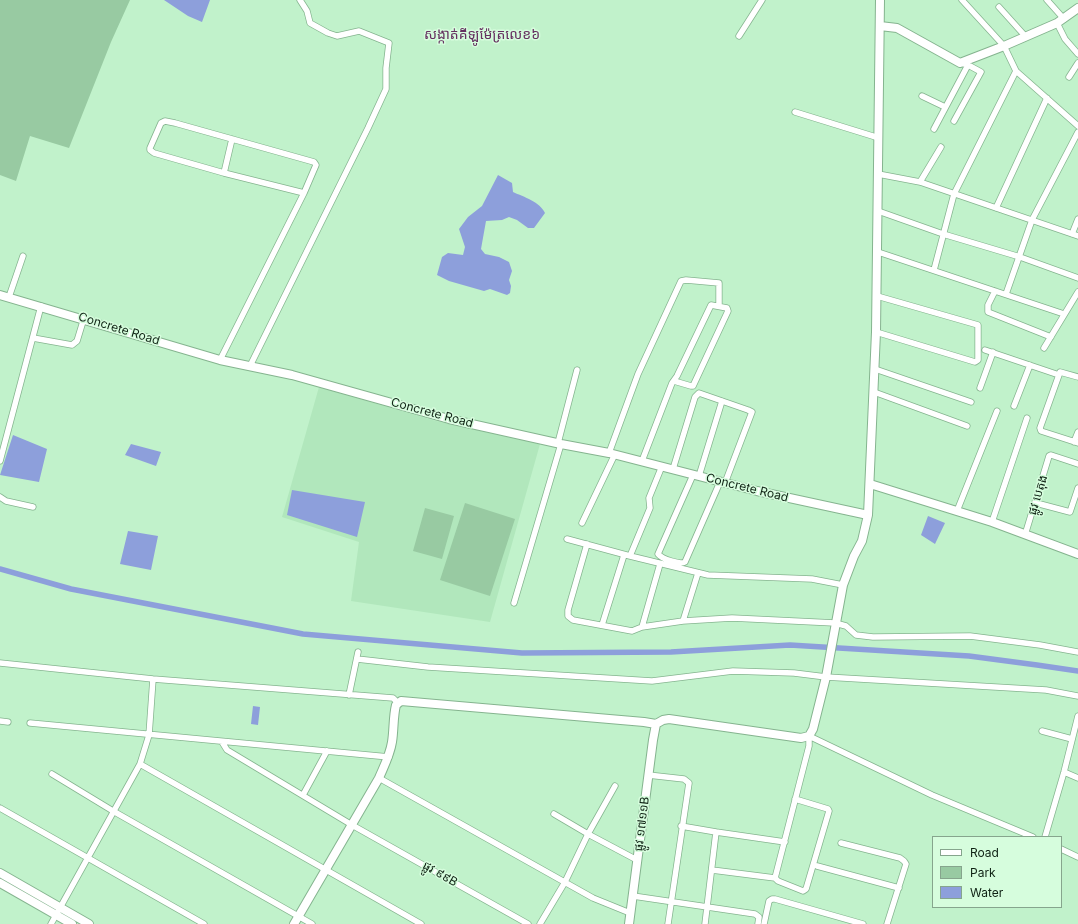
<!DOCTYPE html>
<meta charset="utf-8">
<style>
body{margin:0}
#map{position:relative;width:1078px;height:924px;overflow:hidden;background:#c1f2cb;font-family:Inter,sans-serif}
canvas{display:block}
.legend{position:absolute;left:932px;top:836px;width:130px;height:72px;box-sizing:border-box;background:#d6fddd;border:1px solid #86a58d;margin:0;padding:5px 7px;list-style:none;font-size:12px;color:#0f2214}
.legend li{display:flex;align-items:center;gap:8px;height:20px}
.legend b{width:20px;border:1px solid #86a58d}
</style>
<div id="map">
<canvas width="1078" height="924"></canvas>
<ul class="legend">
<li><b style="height:5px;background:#fff"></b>Road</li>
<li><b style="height:11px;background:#98caa2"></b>Park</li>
<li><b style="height:11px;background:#8d9fdb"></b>Water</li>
</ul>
</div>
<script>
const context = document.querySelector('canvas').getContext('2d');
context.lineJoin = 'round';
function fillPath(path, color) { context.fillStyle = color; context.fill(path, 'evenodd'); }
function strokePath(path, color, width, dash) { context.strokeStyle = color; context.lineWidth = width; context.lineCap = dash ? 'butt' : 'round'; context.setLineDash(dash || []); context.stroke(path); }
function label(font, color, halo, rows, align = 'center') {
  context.font = font + ' Inter,"Noto Sans Khmer",sans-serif'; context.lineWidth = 3; context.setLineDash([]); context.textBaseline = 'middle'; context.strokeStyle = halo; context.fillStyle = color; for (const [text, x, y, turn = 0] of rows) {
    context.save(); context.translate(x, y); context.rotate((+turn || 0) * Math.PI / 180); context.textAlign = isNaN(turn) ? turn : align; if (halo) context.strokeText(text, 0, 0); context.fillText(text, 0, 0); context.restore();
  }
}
const built = new Path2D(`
 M319,387l117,34 104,23 -50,178 -139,-21 8,-59 -77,-25z`);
const green = new Path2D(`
 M0,0h130l-19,42 -42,106 -39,-12 -14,45 -16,-6z
 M465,503l50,16 -25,77 -50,-16z
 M425,508l29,8 -12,43 -29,-8z`);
const water = new Path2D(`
 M164,0h46l-8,22 -14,-6z
 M498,175l14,8 1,9c11,5 27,10 32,21l-11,15h-6l-11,-8 -8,-3 -7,3 -16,1 -5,28 4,5 14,3 10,5 3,9 -3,9 2,6 -1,7 -3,2 -17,-6 -6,2 -35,-10 -12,-6 5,-18 6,-4 15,2 2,-8 -6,-18 9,-12 14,-11z
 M13,435l34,14 -8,33 -39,-7z
 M131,444l30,8 -5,14 -31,-11z
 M292,490l73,12 -8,35 -70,-22z
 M928,516l17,7 -10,21 -14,-9z
 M128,531l30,5 -7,34 -31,-6z
 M253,706l7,1 -2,18 -7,-1z`);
const canal = new Path2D(`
 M0,569l71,20 232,45 219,19 149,-1 119,-7 179,11 68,9 41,6`);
const street = new Path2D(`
 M962,0l42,46 12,25 62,55
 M1047,0l17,19
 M999,7l27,30
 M1057,23l8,16 13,15
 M739,36l23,-36
 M1069,77l9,-14
 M922,96l23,11
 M795,112l84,26
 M954,121l27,-49 -11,-6 -9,-3
 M934,129l34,-64
 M224,173l8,-34
 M878,174l42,8 158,54
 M920,182l21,-35
 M996,208l51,-110
 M878,211l65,23 77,23 58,21
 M1072,234l6,-15
 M878,252l186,62
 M934,270l20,-76 62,-123
 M995,291l-7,14v7l63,25
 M1006,294l26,-74 46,-88
 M9,297l14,-41
 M876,332l99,30 3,-2v-35l-101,-29
 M33,338l39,7 5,-4 7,-23
 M1044,348l34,-56
 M985,350l74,25
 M220,360l84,-167 12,-28 -2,-3 -139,-39 -10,-2 -4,2 -11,25v2l4,3 70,20 80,20
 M250,366l118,-238 18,-39v-21l3,-25 -30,-12 -22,5 -9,-3 -18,-10 -3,-12 -7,-11
 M875,369l96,33
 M1078,377l-18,-5 -20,56 1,3 37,12
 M980,388l13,-36
 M874,392l93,34
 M1014,406l16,-41
 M1074,442l4,-10
 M558,443l19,-73
 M609,453l29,-79 43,-93 5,-1 33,3v23
 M0,461l41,-155
 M642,461l30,-78 5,-7 34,-71 16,3 1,3 -35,75h-2l-17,-5
 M673,469l22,-72 4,-4 49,17 4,2 -27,71
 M693,475l-35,79c4,5 22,11 27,8l35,-80
 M699,476l23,-75
 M0,497l6,4 27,6
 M1036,503l34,9 8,-24
 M957,511l40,-100
 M992,522l35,-104
 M582,523l33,-69
 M1025,535l24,-79 2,-1 27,9
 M567,539l63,17 78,19 104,4 31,6
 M587,544l-19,66v6l5,4 59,11 10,-4 41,-6 49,-3 103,5 11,3 10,9 17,2 97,-1 70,9 38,7
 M630,556l20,-48 -1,-10 13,-32
 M514,603l47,-159
 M683,621l15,-48
 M602,625l22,-70
 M642,627l18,-63
 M357,659l71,8 224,14 81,-10 61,2 32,4 220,13 32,6
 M0,663l153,16 240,19 5,5
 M349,695l9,-43
 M0,721l8,1
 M30,723l359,34
 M1042,731l30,8
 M222,742l5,8 125,75 176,99
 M140,764l281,160
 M1064,772l14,6
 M52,774l61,37 199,113
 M648,775l36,4 5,4 -21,141
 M379,778l214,120 37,15
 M303,795l24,-44
 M0,808l204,116
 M554,814l34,20 49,26
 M681,826l35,6
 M1045,837l19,-65 14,-56
 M841,843l59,15 4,3 2,3 -19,60
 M1061,849l17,8
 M817,866l82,22
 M712,870l63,8 3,3 25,10 3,-2 23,-78 -1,-2 -33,-10
 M775,878l34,-132v-10l123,59 101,42
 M633,896l122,18 4,3 -1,7
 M51,924l89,-160 9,-29 4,-56
 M540,924l25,-42 23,-48 27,-48
 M705,924l11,-92 69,10
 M764,924l5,-23 3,-2h3l88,25`);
const secondary = new Path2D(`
 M880,26l17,2 63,35 44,-17 53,-23 21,-15
 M0,295l220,65 72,15 157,44 112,25 48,9 148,38 111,24
 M870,484l122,38 86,32
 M0,873l89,51
 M0,883l72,41
 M294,924l85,-146c5,-12 11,-23 13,-36 2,-12 1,-25 4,-37l5,-4 243,21 12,2 7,-4 6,-1 132,19 8,-2 4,-7 13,-52 17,-92 11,-29 8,-15 6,-26 8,-183 4,-332
 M629,924l24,-184 3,-16`);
const streetNames = [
 ["Concrete Road",119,329,17],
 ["Concrete Road",432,413,15],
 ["Concrete Road",747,488,14],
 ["ផ្លូវ បេតុង",1038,495,-73],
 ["ផ្លូវ ១៧១១B",642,824,-83],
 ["ផ្លូវ ៩៩B",440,874,30]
];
const quarterNames = [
 ["សង្កាត់គីឡូម៉ែត្រលេខ៦",482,35]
];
fillPath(built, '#b1e7bc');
fillPath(green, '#98caa2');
fillPath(water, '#8d9fdb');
strokePath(canal, '#8d9fdb', 5.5);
strokePath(street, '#85b48f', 7);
strokePath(secondary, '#85b48f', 10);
strokePath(street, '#fff', 5.5);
strokePath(secondary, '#fff', 8);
label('12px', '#0f2214', '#d6fddd', streetNames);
label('14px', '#653160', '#d6fddd', quarterNames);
</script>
